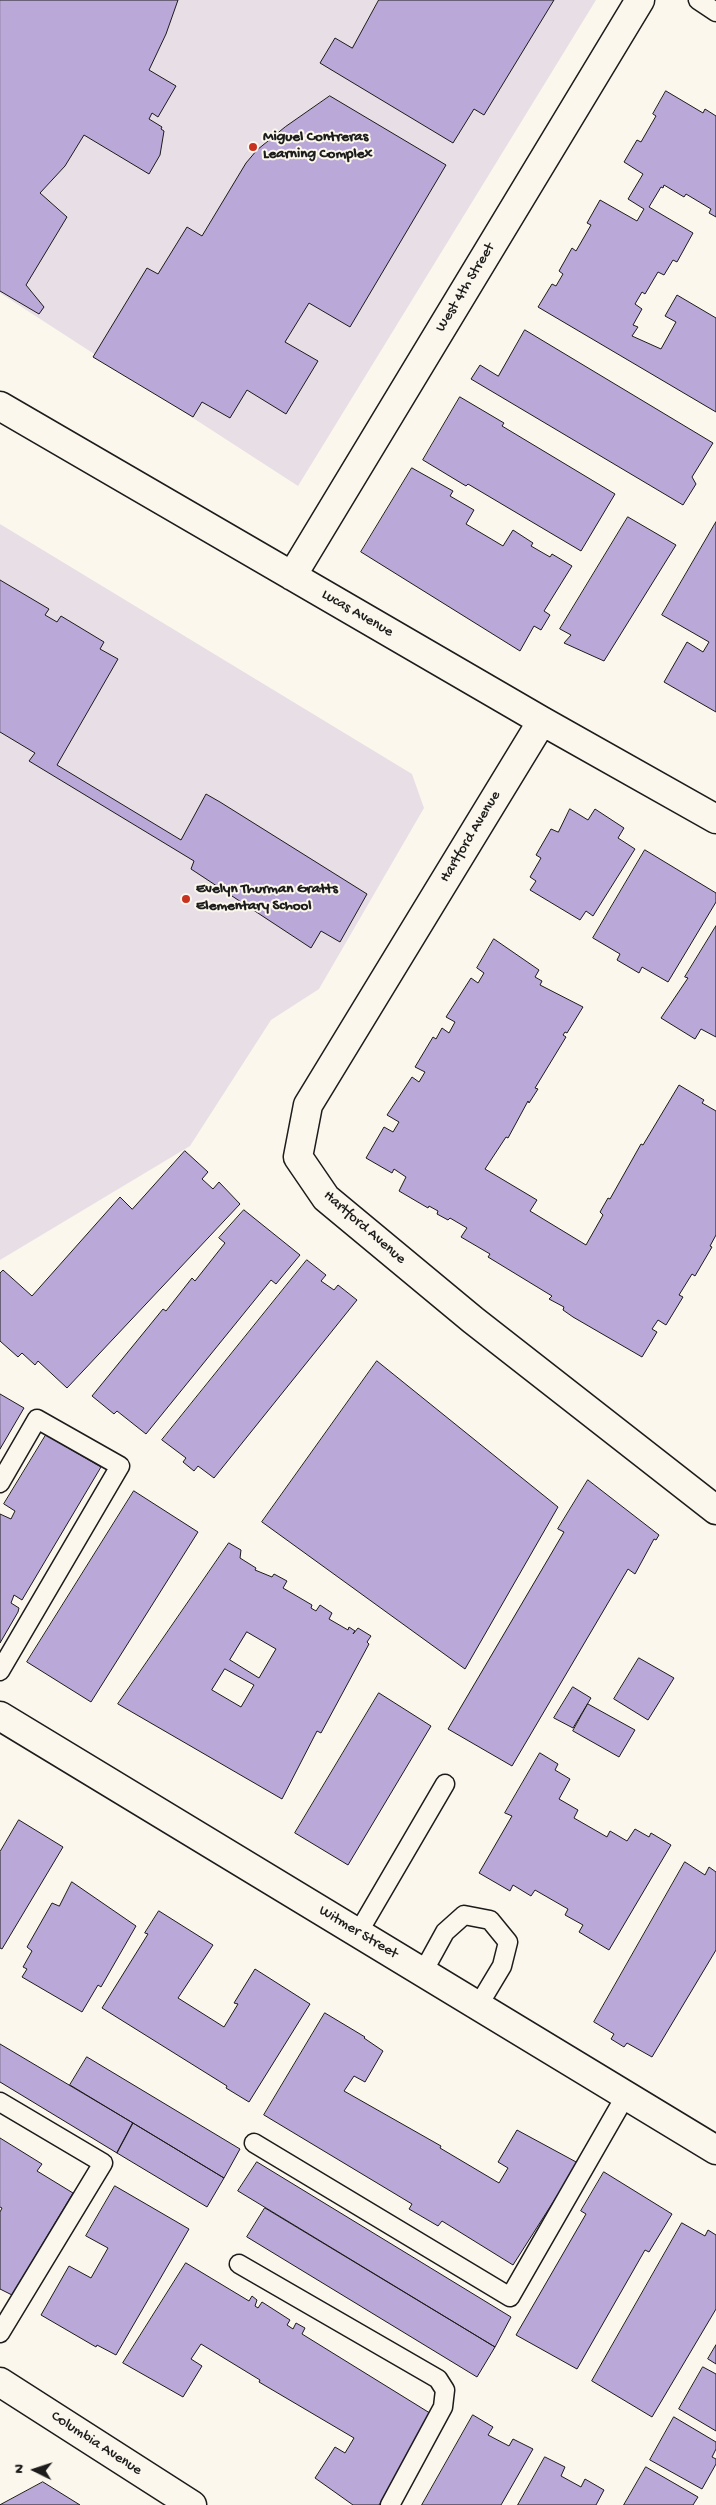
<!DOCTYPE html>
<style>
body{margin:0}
#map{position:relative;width:716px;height:2505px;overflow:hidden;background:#fbf7ec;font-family:"Gochi Hand",sans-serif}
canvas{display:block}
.north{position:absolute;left:10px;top:2445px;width:50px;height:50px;-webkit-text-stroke:4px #fbf7ec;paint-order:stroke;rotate:274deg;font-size:14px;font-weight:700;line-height:20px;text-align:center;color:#1c1c1c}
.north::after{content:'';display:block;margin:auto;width:18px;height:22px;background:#1c1c1c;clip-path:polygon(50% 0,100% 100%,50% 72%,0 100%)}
</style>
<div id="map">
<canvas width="716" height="2505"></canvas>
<div class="north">N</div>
</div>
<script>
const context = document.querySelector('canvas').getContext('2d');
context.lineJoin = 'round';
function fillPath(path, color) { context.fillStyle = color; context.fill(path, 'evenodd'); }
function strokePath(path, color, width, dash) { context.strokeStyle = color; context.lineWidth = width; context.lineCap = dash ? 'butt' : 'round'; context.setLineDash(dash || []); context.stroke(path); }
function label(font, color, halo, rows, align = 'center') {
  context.font = font + ' "Gochi Hand",sans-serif'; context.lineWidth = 4; context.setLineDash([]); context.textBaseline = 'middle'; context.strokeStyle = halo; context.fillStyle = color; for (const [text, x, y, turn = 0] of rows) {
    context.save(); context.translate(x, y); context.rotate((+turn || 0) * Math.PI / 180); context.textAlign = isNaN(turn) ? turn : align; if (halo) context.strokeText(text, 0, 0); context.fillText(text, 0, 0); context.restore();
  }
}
const built = new Path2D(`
 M0,0h596l-298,486 -298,-193z
 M0,524l412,250 12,34 -105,181 -48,31 -81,126 -190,114z`);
const building = new Path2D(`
 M0,0h178l-12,34 -17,36 27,16 -18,31 -6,-4 -3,6 13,8 -1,2 3,2 -4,24 -11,19 -65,-39 -19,31 -25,27 27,24 -41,68 18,22 -5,7 -39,-23z
 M379,0h175l-70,115 -10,-6 -21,34 -133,-80 15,-25 17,10z
 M666,91l37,22 2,-4 11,7v101l-7,-4 2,-4 -25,-15 -2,3 -20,-12 -1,3 -2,-1 -12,20 44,26 -16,29 -4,-2 -9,15 -6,-3 -13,22 -3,-2 -7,12 7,5 -9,16 5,2 -6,9 29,13 15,-27 -11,-6 12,-21 39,23v94l-178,-105 14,-23 4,2 7,-12 -4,-3 13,-23 4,3 15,-26 -4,-2 13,-23 37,21 7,-12 -16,-10 15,-25 -19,-12 13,-22 4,2 15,-26 -3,-2z
 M330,96l116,69 -96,162 -41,-24 -24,39 33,19 -32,53 -39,-24 -17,28 -28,-16 -9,15 -100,-60 54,-89 11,6 29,-47 15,9 44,-73 11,-13 28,-23z
 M525,330l188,113 -21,34 4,7 -13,21 -212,-126 9,-14 18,11z
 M460,397l44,26 -2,3 113,68 -34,57 -113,-67 -2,2 -43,-26z
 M412,468l41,23 -3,5 24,14 -8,14 37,22 10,-16 20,13 -2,3 19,11 2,-3 20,12 -28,45 6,4 -9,15 -7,-4 -14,25 -159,-99z
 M628,517l48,28 -72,116 -40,-18 7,-8 -11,-6z
 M716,522v190l-52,-30 23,-40 16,10 6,-10 -47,-27z
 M0,580l49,29 -4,6 12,7 4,-6 43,26 -4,7 18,10 -61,106 124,75 25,-46 14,8 147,92 -27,48 -19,-11 -10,17 -120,-79 3,-8 -165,-100 6,-8 -35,-21z
 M570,809l18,11 7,-11 29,19 -6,10 17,11 -42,67 -7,-5 -6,9 -50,-30 6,-9 -6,-4 11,-19 -5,-3 15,-26 7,3z
 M645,850l71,43v9l-48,80 -26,-15 -3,6 -22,-13 3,-6 -27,-16z
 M716,926v111l-15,-8 -6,10 -34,-21 27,-40 -3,-1z
 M494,939l45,31 -4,7 7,4 -2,4 43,22 -16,26 -2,-1 -2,3 3,2 -31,51 3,1 -9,14 -1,-2 -20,37 -2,-1 -21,32 52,31 -7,11 56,34 17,-30 -3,-3 8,-14 2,1 31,-55 2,1 36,-60 25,15 -2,3 14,8v124l-6,11 2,1 -17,29 -3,-2 -13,21 4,2 -17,28 -8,-5 -6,9 5,3 -15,25 -69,-40 -10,-7 1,-3 -15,-8 3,-3 -64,-39 2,-3 -29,-17 6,-9 -17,-10 -2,2 -11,-6 1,-3 -9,-5 -1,2 -29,-17 7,-14 -12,-8 -2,4 -26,-15 18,-31 9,5 6,-10 -12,-7 25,-38 7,5 6,-10 -10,-5 18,-30 3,2 6,-11 7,5 6,-11 -9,-5 25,-39 7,5 6,-10 -7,-5z
 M185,1151l23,21 -6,7 11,10 6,-7 21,22 -173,184 -29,-27 -3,4 -13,-12 -4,4 -18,-16v-68l3,-3 29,26 88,-99 12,12z
 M244,1210l56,45 -24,29 -5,-4 -125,154 -29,-23 -3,3 -22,-18 71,-87 3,2 26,-33 3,3 30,-38 -6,-5z
 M307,1260l19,15 -5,6 13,9 4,-5 19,15 -143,178 -16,-12 -4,5 -11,-9 3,-4 -24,-18z
 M377,1361l181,146 -93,162 -203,-147z
 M0,1394l24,14 -24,41z
 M46,1435l55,32 -79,133 -8,-5 -3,8 8,5 -1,4 -18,31v-129l11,5 4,-8 -11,-7z
 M588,1480l71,55 -3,5 -2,-1 -19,35 -7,-5 -116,197 -64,-37 116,-197 -6,-3z
 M134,1491l64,41 -107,170 -64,-40z
 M229,1543l12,7 -1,8 16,10 -1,2 17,7 2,-3 13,7 -4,7 29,17 -1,3 5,3 4,-6 12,8 -3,6 19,11 1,-3 6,4 -2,3 5,-6 13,8 -4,6 2,2 -48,89 -4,-2 -35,68 -164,-95zM247,1632l29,17 -17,29 -29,-18zM225,1669l29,16 -13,22 -29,-17z
 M639,1658l35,20 -26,42 -34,-21z
 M573,1687l18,11 -18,30 -19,-10z
 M379,1693l52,33 -83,139 -53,-32z
 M588,1704l47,26 -16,27 -46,-26z
 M540,1753l18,11 -3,6 15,9 -11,20 19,11 -4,8 33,19 3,-6 17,10 8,-12 14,8 2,-4 20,12 -62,105 -30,-18 4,-7 -18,-10 3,-6 -33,-19 -4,6 -18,-11 -3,6 -31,-18 33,-57 -7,-3z
 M19,1820l44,27 -61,102 -2,-1v-96z
 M685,1862l20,13 4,-8 7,5v78l-64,107 -25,-14 -3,4 -13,-8 3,-5 -20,-12z
 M72,1882l64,44 -35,61 -3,-2 -16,27 -60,-35 5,-8 -4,-2 9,-16 -5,-4 25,-44 7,3z
 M159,1911l54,34 -35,53 46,29 14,-23 -4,-1 21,-34 55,35 -61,98 -23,-14 1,-2 -125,-78 46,-74 -3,-1z
 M325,2013l40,24 -1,1 19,13 -18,31 -11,-6 -10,15 97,55 -1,2 59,35 9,-15 -10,-6 19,-32 61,33 -65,102 -71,-44 -4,5 -29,-17 3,-5 -148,-89z
 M0,2044l133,79 -16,30 -117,-71z
 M87,2057l153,92 -16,29 -154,-93z
 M133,2123l91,55 -17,29 -90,-54z
 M0,2138l42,26 -5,7 36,22 -61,102 -12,-6v-77l2,-4 -2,-1z
 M257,2162l254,155 -16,30 -257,-156z
 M604,2172l68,42 -23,38 -4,-2 -68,119 -61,-34 70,-121 -5,-3z
 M115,2186l74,43 -73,126 -19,-10 -1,2 -55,-32 28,-49 22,12 17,-30 -22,-12z
 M265,2208l230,139 -18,30 -230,-140z
 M682,2223l23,13 3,-6 8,5v74l-64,108 -60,-36z
 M186,2263l63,38 3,-5 5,4 -2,6 3,2 4,-6 28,18 -3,5 6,4 3,-6 9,5 -3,6 131,81 -54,90h-26l-38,-27 20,-31 10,6 9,-15 -95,-56 1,-2 -59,-36 -10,15 11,7 -19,31 -60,-34z
 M716,2345v19l-8,-5z
 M703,2367l13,7v57l-37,-22z
 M473,2415l20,12 -5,8 21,11 4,-7 20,10 -32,56h-79z
 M674,2417l42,25v7l-4,8 4,2v5l-14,25 -52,-29z
 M545,2457l20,10 -4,9 20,11 4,-8 19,11 -8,15h-78z
 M646,2467l52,30 -5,8h-69z
 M43,2482l37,23h-80z`);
const service = new Path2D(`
 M698,0l18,12
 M0,1483l37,-64 83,47 -120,205
 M358,1933l87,-149
 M423,1972l22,-40 19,-17 26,5 18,22 -6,24 -24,40
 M0,2102l103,61 -103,170
 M254,2143l256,154 116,-202
 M239,2264l199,115 7,11 -2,17 -53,98`);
const minor = new Path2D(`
 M0,406l542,315 174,98
 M292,576l348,-576
 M542,721l-234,384 -10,52 28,41 147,122 243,190
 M0,1716l716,434
 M0,2382l192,123`);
const markers = [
 [253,147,5,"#c8321e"],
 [186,899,5,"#c8321e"]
];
const poiNames = [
 ["Miguel Contreras",263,138],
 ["Learning Complex",263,155],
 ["Evelyn Thurman Gratts",196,890],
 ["Elementary School",196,907]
];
const streetNames = [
 ["West 4th Street",466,288,-59],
 ["Lucas Avenue",357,614,30],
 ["Hartford Avenue",471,837,-59],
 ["Hartford Avenue",364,1228,41],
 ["Witmer Street",358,1933,31],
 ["Columbia Avenue",96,2444,33]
];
fillPath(built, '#e8dfe6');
fillPath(building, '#baa8d8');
strokePath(building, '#1c1c1c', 1);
strokePath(service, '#1c1c1c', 21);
strokePath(minor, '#1c1c1c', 31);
strokePath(service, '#fbf7ec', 18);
strokePath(minor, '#fbf7ec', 28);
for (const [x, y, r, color] of markers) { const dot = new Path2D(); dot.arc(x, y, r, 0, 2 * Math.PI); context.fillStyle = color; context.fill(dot); strokePath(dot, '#fbf7ec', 2); }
label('bold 15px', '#1c1c1c', '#fbf7ec', poiNames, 'left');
label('15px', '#1c1c1c', '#fbf7ec', streetNames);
</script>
